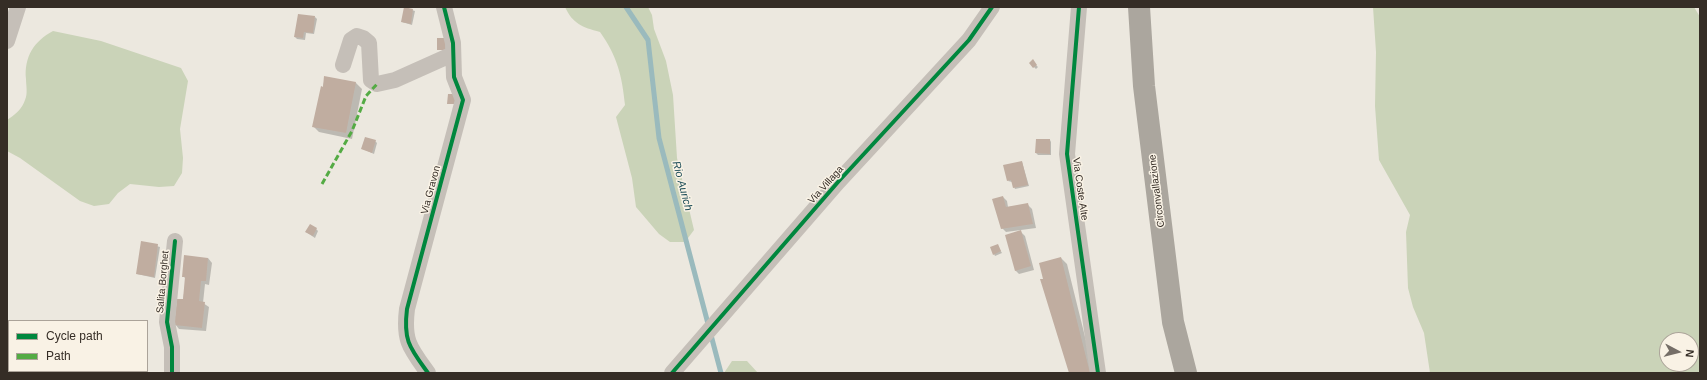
<!DOCTYPE html>
<style>
body{margin:0}
#map{position:relative;width:1707px;height:380px;overflow:hidden;background:#ece8df;font-family:Arial,sans-serif}
canvas{display:block}
.frame{position:absolute;inset:0;border:8px solid #352d26;pointer-events:none}
.legend{position:absolute;left:8px;top:320px;width:140px;height:52px;box-sizing:border-box;background:#f9f2e5;border:1px solid #aba399;margin:0;padding:5px 7px;list-style:none;font-size:12px;color:#352d26}
.legend li{display:flex;align-items:center;gap:8px;height:20px}
.legend b{width:20px;border:1px solid #aba399}
.north{position:absolute;left:1659px;top:332px;width:40px;height:40px;box-sizing:border-box;background:#f9f2e5;border:1px solid #aba399;border-radius:50%;rotate:97deg;font-size:11px;font-weight:700;line-height:16px;text-align:center;color:#352d26}
.north::after{content:'';display:block;margin:auto;width:14px;height:18px;background:#756e67;clip-path:polygon(50% 0,100% 100%,50% 72%,0 100%)}
</style>
<div id="map">
<canvas width="1707" height="380"></canvas>
<div class="frame"></div>
<ul class="legend">
<li><b style="height:5px;background:#00873e"></b>Cycle path</li>
<li><b style="height:5px;background:#54ab44"></b>Path</li>
</ul>
<div class="north">N</div>
</div>
<script>
const context = document.querySelector('canvas').getContext('2d');
context.lineJoin = 'round';
function fillPath(path, color) { context.fillStyle = color; context.fill(path, 'evenodd'); }
function strokePath(path, color, width, dash) { context.strokeStyle = color; context.lineWidth = width; context.lineCap = dash ? 'butt' : 'round'; context.setLineDash(dash || []); context.stroke(path); }
function label(font, color, halo, rows, align = 'center') {
  context.font = font + ' Arial,sans-serif'; context.lineWidth = 3; context.setLineDash([]); context.textBaseline = 'middle'; context.strokeStyle = halo; context.fillStyle = color; for (const [text, x, y, turn = 0] of rows) {
    context.save(); context.translate(x, y); context.rotate((+turn || 0) * Math.PI / 180); context.textAlign = isNaN(turn) ? turn : align; if (halo) context.strokeText(text, 0, 0); context.fillText(text, 0, 0); context.restore();
  }
}
const green = new Path2D(`
 M565,7h83l4,8 2,14 12,32 7,34 4,63 17,72 -9,12h-15l-11,-8 -23,-27 -4,-29 -16,-61 9,-12c-3,-30 -8,-49 -25,-73 -18,-5 -27,-8 -35,-25z
 M1373,7h321l6,10v356h-270l-6,-40 -11,-26 -5,-19 -2,-56 4,-17 -31,-55 -4,-54 1,-54zM1667,340h24v24h-24z
 M53,31l48,10 80,27 7,13 -8,48 3,29 -1,15 -8,13 -15,1 -29,-3 -12,9 -9,11 -15,2 -14,-5 -60,-43 -13,-7v-31c8,-5 15,-11 18,-20 3,-6 1,-15 1,-21 -2,-22 8,-38 27,-48z
 M732,361h15l11,12h-34z`);
const shadow = new Path2D(`
 M405,8l10,3 -3,14 -10,-3z
 M315,17l2,2 -3,15 -8,-1 -1,7 -8,-1 -2,-2z
 M1032,61l6,6 -2,2 -6,-6z
 M325,78l31,5 6,6 -10,50 -33,-7 -6,-6z
 M1050,140l1,2v13h-13l-2,-2z
 M375,141l2,2 -3,11 -11,-5z
 M1022,162l7,24 -14,3 -3,-7 -4,-1z
 M1003,197l4,4 1,6 20,-2 4,4 4,19 -30,4 -4,-4z
 M316,229l2,2 -3,7 -9,-6z
 M1020,231l5,5 9,34 -15,4 -4,-4z
 M142,242l18,5 -5,31 -18,-4z
 M997,245l5,8 -7,3 -1,-2z
 M208,258l4,5 -3,22 -4,-1 -2,19 6,4 -3,24 -27,-2 -4,-5 8,-24 3,-21 -3,-3z
 M1061,258l6,6 27,109h-24l-26,-94z
 M19,371h11l-1,2h-11z`);
const stream = new Path2D(`
 M626,7l22,33 11,98 62,235`);
const building = new Path2D(`
 M404,7l9,2 -2,15 -10,-2z
 M298,14l17,2 -2,17 -9,-1 -1,6 -9,-1z
 M437,38h9l1,12h-10z
 M1033,59l4,6 -4,3 -4,-5z
 M324,76l32,6 -10,51 -34,-6 9,-41 2,1z
 M448,94h8l-1,10h-8z
 M365,137l11,3 -4,13 -11,-4z
 M1036,139h14v15l-15,-1z
 M1022,161l6,24 -15,3 -2,-8 -4,1 -4,-16z
 M1003,196l3,11 22,-4 5,21 -32,5 -9,-30z
 M310,224l7,4 -4,8 -8,-4z
 M1021,230l10,36 -16,5 -10,-36z
 M141,241l17,3 -4,33 -18,-3z
 M998,244l3,7 -8,4 -3,-8z
 M184,255l24,3 -2,23h-5l-2,20 6,1 -3,26 -28,-3 3,-26h6l2,-22h-3z
 M1061,257l29,116h-21l-29,-94h3l-4,-16z`);
const minor = new Path2D(`
 M1079,7l-12,147 31,219
 M7,41l11,-34
 M343,65l8,-25 6,-4 6,2 6,5 2,37 6,4 18,-4 58,-26
 M172,373v-26l-5,-25 8,-81
 M428,373c-18,-25 -25,-32 -21,-64l56,-209 -9,-23 -1,-34 -9,-36
 M672,373l166,-191 131,-142 23,-33`);
const highway = new Path2D(`
 M1139,7l5,79 29,236 13,51`);
const quiet = new Path2D(`
 M322,184l30,-53 14,-35 11,-12`);
const cycleway = new Path2D(`
 M1079,7l-12,147 31,219
 M172,373v-26l-5,-25 8,-81
 M428,373c-18,-25 -25,-32 -21,-64l56,-209 -9,-23 -1,-34 -9,-36
 M672,373l166,-191 131,-142 23,-33`);
const streetNames = [
 ["Via Villaga",826,185,-48],
 ["Via Coste Alte",1080,189,82],
 ["Via Gravon",431,190,-75],
 ["Circonvallazione",1157,191,-97],
 ["Salita Borghet",163,282,-85]
];
const waterNames = [
 ["Rio Aurich",682,186,75]
];
fillPath(green, '#cad3b8');
fillPath(shadow, '#0003');
strokePath(stream, '#9ababd', 5);
fillPath(building, '#c0ada0');
strokePath(minor, '#c5bfb8', 16);
strokePath(highway, '#aba69e', 22);
strokePath(quiet, '#54ab44', 3, [6, 3]);
strokePath(cycleway, '#00873e', 4);
label('10px', '#352d26', '#f9f2e5', streetNames);
label('italic 11px', '#1b4c57', '#f9f2e5', waterNames);
</script>
